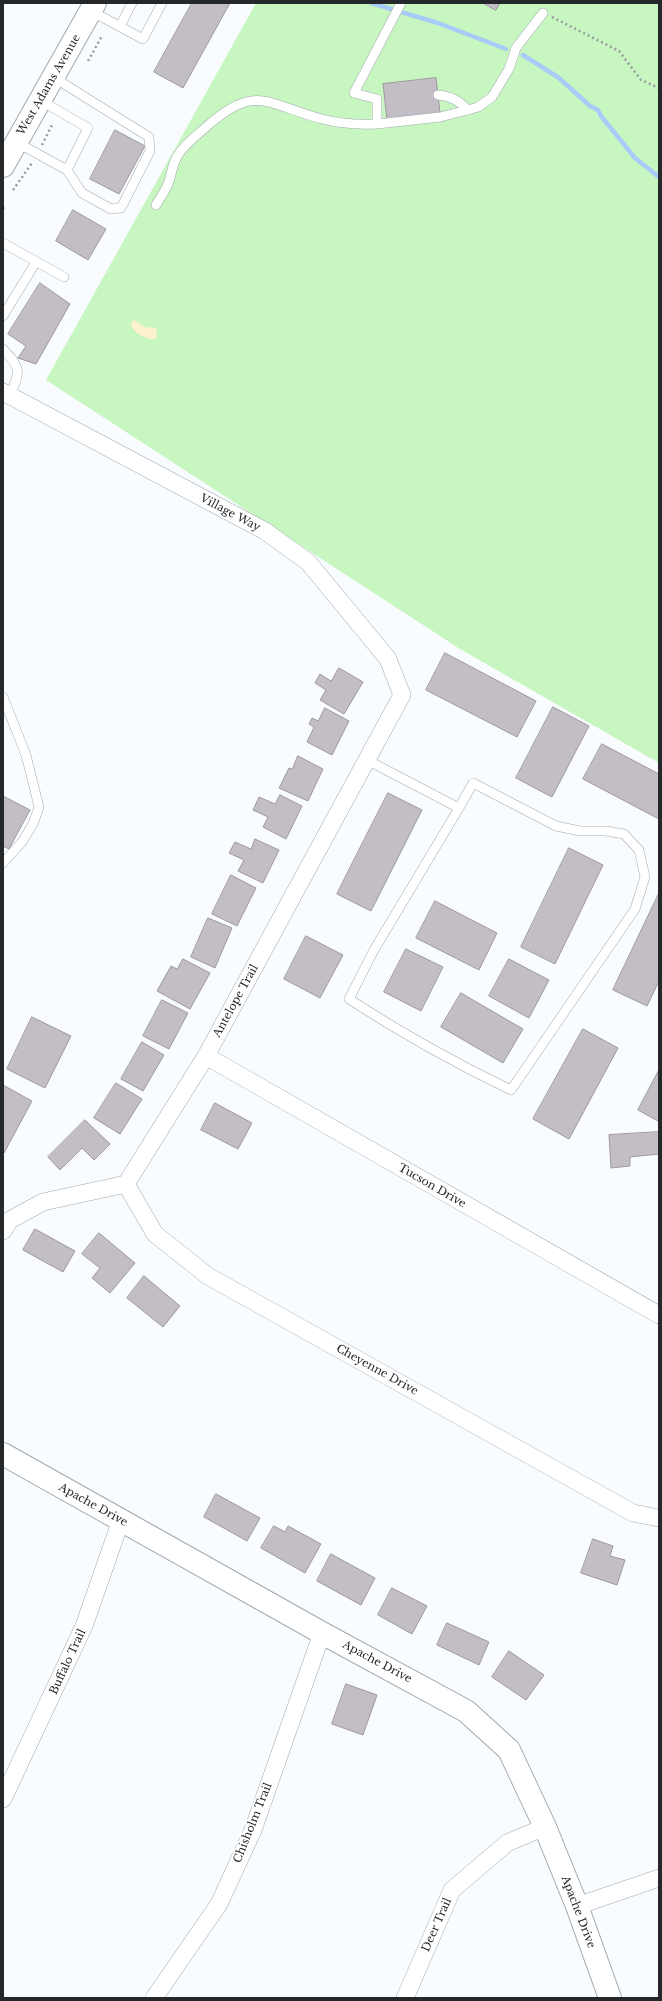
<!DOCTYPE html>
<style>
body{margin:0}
#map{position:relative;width:662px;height:2001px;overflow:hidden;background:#f8fcff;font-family:"Libre Baskerville",serif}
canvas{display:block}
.frame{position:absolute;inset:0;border:4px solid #25282b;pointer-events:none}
</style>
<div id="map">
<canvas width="662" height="2001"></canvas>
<div class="frame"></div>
</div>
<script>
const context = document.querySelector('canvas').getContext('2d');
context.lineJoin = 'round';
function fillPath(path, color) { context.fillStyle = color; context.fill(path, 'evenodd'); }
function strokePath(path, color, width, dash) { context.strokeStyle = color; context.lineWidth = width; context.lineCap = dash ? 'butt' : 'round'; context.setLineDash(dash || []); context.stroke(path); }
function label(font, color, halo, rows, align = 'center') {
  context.font = font + ' "Libre Baskerville",serif'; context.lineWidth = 4; context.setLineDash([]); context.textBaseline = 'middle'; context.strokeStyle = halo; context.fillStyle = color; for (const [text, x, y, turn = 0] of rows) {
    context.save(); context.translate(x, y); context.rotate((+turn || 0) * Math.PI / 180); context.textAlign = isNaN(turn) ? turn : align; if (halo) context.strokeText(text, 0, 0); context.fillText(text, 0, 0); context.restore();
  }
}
const green = new Path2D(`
 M256,3h403v760l-199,-114 -414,-269z`);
const sand = new Path2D(`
 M134,320l11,7 9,1 3,2 -1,9c-10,1 -18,-4 -24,-11l-1,-5z`);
const stream = new Path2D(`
 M371,3l67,20 68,26
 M523,55l36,23 31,28 8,4 3,6 34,42 24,19`);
const building = new Path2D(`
 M192,3h38l-47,85 -29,-16z
 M483,3h17l-4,7z
 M436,78l4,35 -53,6 -4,-35z
 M115,130l30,16 -26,48 -29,-15z
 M73,210l33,19 -18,31 -32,-19z
 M40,283l30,21 -34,60 -18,-6 8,-12 -18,-12z
 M445,653l91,48 -19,36 -91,-47z
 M339,668l24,14 -19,32 -24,-14 6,-10 -11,-7 5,-9 11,7z
 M553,707l36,19 -37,71 -36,-19z
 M325,708l24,13 -17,34 -25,-13 7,-15 -5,-3 3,-6 6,3z
 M602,744l57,30v45l-76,-40z
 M298,756l25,13 -15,32 -29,-13 10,-20 3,1z
 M388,793l34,17 -51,101 -34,-17z
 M280,795l22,11 -16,33 -23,-12 5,-10 -15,-7 6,-13 16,7z
 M3,796l27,14 -21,39 -6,-3z
 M255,839l24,11 -16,33 -25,-12 6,-11 -15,-7 6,-11 16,7z
 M569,848l34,17 -48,99 -34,-17z
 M231,875l25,13 -19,38 -25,-12z
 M659,893v88l-12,25 -34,-16z
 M435,901l62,32 -18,37 -63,-32z
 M208,918l24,10 -17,40 -24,-11z
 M306,936l37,19 -23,43 -36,-19z
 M406,949l37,18 -22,44 -37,-19z
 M183,959l27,14 -20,36 -33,-18 14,-25 6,3z
 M509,959l40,21 -20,38 -40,-22z
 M461,993l62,36 -20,34 -62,-36z
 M162,1000l26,13 -19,36 -26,-13z
 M32,1017l39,19 -26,52 -38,-19z
 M583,1029l35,19 -49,91 -36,-20z
 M142,1042l22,13 -21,36 -22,-12z
 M659,1070v49l-1,2 -20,-11z
 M116,1083l26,16 -22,35 -26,-16z
 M3,1085l29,16 -28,52 -1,-1z
 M215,1103l37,20 -14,26 -37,-19z
 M85,1120l25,24 -16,16 -12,-12 -22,22 -12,-13z
 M659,1132v22l-29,3v9l-19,2 -2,-33z
 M35,1229l40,22 -12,21 -40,-22z
 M99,1233l36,30 -25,30 -18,-15 8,-10 -18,-14z
 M144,1276l36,30 -17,21 -36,-29z
 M216,1494l44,24 -13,23 -43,-24z
 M274,1526l11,6 3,-6 33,18 -16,29 -44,-25z
 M593,1539l20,7 -3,10 15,4 -8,25 -36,-12z
 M331,1554l44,24 -14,27 -44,-24z
 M392,1588l35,18 -15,28 -34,-19z
 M447,1623l42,19 -10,23 -42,-20z
 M509,1651l35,24 -18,25 -34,-23z
 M346,1684l31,11 -14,40 -31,-11z`);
const path = new Path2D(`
 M552,17l67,34 22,29 18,8
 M88,61l14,-25
 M42,145l10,-20
 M13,190l19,-27
 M3,209l1,-2`);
const lane = new Path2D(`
 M401,3l-47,90 23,6v25l63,-7 28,-7
 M91,11l52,28 19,-36
 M120,26l12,-23
 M53,77l96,60 1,14 -29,57 -10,1 -29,-16 -15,-23
 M438,95c13,1 21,6 30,15l10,-3 14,-10 17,-28 7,-21 27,-35
 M16,142l51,28 21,-42 -48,-28
 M156,205c4,-7 9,-14 12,-21 4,-9 4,-21 10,-29 7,-11 18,-19 28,-28 50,-45 62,-22 116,-8 19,5 36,6 55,5
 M3,243l61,34
 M3,316l33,-54
 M3,349c19,20 17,22 7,47
 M3,697l23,58 13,52 -6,17 -11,18 -19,21
 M367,760l92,48
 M473,783l83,43 24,5h26l18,3 15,16 6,27 -10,32 -124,181c-56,-27 -110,-57 -162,-91l25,-49 85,-142z`);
const street = new Path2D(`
 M3,392l262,139 43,31 80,97 14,36 -196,361 -80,128 -83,18 -33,18 -7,11
 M206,1056l453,259
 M126,1184l29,50 53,42 425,237 26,5
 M3,1799l81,-173 37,-106
 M577,1906l82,-28
 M154,1998l65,-94 34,-74 69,-197
 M405,1998l47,-108 55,-47 38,-16`);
const secondary = new Path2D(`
 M3,166l92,-163
 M3,1454l319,179 144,78 43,39 36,77 32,79 33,92`);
const streetNames = [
 ["West Adams Avenue",49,85,-60],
 ["Village Way",230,513,28],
 ["Antelope Trail",236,1001,-61],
 ["Tucson Drive",432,1186,30],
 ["Cheyenne Drive",377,1370,29],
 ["Apache Drive",93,1505,29],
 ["Buffalo Trail",68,1662,-65],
 ["Apache Drive",377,1662,28],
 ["Chisholm Trail",253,1823,-68],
 ["Apache Drive",578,1912,69],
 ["Deer Trail",437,1925,-66]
];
fillPath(green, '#c8f6c1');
fillPath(sand, '#fcf2cc');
strokePath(stream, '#a7ccf8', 4.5);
fillPath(building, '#c3bdc5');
strokePath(building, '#9e97a0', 1);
strokePath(lane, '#a1a9b0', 10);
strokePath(street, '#a1a9b0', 18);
strokePath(secondary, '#a1a9b0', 24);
strokePath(path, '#999da0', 2.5, [2, 3]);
strokePath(lane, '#fff', 9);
strokePath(street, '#fff', 17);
strokePath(secondary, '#fff', 22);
label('11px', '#25282b', '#fff', streetNames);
</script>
